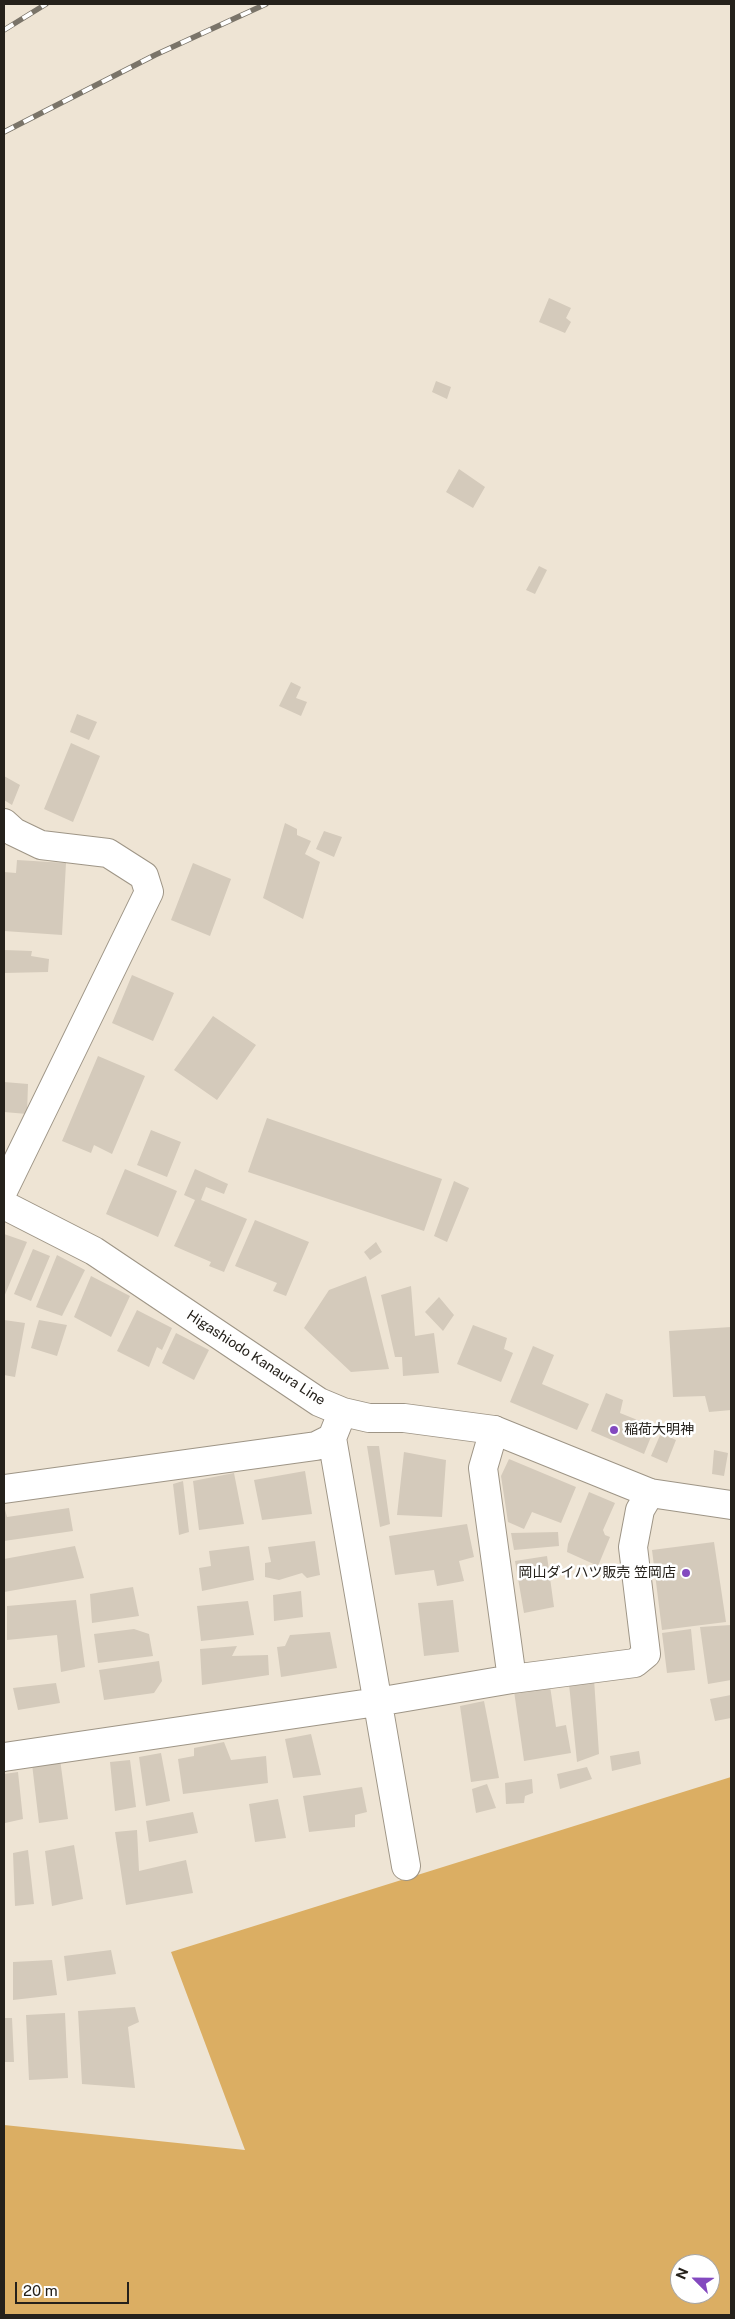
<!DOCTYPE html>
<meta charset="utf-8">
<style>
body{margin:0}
#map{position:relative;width:735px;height:2319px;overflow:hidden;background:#eee4d4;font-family:"Public Sans",sans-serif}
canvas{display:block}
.frame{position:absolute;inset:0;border:5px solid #25211b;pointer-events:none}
.north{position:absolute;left:670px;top:2254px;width:50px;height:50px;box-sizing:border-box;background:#fff;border:1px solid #a8a6a4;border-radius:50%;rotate:293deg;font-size:14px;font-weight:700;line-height:20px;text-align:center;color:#25211b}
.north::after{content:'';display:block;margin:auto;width:18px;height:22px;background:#8349bf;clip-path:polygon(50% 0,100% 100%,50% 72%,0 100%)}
.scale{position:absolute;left:15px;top:2282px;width:114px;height:22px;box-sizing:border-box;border:2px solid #25211b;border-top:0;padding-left:6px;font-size:15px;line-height:18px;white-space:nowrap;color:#25211b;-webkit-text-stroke:4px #fff;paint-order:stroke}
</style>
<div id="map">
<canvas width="735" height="2319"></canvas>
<div class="frame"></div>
<div class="north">N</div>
<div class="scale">20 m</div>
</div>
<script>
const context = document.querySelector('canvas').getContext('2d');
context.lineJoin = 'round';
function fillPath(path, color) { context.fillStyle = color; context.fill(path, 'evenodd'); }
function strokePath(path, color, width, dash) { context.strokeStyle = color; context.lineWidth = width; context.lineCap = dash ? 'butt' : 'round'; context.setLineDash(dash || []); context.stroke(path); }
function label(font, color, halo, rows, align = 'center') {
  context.font = font + ' "Public Sans","Noto Sans JP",sans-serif'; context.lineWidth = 5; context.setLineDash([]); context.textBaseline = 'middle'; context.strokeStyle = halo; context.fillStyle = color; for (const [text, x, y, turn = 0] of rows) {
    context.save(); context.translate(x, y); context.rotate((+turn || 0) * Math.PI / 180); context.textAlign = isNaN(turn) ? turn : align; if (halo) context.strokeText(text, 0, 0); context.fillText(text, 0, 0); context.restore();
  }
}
const forest = new Path2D(`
 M731,1777v538h-727v-190l241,25 -74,-198zM680,2264h30v30h-30z`);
const building = new Path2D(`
 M549,298l22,10 -5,10 5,4 -6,11 -26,-11z
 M436,381l15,6 -4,12 -15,-7z
 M459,469l26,18 -12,21 -27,-16z
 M539,566l8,4 -12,24 -9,-4z
 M291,682l10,5 -5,11 11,4 -6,14 -22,-10z
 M77,714l20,8 -8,18 -19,-8z
 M71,743l29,13 -27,66 -29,-13z
 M4,776l16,9 -8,20 -8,-5z
 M285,823l12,6v6l14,6 -6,13 15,8 -17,57 -40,-21z
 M324,831l18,6 -8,20 -18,-8z
 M17,860l49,3 -4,72 -58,-4v-59l12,1z
 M193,863l38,16 -21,57 -39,-16z
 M4,950l28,1 -1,5 18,3 -1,13 -44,1z
 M132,975l42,18 -21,48 -41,-18z
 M213,1016l43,29 -39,55 -43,-30z
 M98,1056l47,20 -33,78 -18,-9 -3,8 -29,-12z
 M4,1082l24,2 -1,30 -23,-2z
 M267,1118l175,61 -18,52 -176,-59z
 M151,1130l30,12 -14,35 -30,-12z
 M125,1169l52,22 -19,46 -52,-23z
 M195,1169l33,15 -4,10 -18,-7 -5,13 46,19 -23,53 -15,-6 2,-4 -37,-16 21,-46 -11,-5z
 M454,1181l15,7 -22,54 -13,-6z
 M255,1220l54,22 -23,54 -13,-5 4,-8 -42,-17z
 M4,1234l23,8 -23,55z
 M376,1242l6,10 -12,8 -6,-8z
 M33,1249l17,7 -19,45 -17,-7z
 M57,1255l28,15 -23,46 -26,-9z
 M91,1276l39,20 -19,41 -37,-20z
 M366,1276l23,93 -38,3 -47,-44 25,-38z
 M411,1286l4,50 19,-3 5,40 -36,3 -1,-19h-7l-14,-62z
 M439,1297l15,18 -11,16 -18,-19z
 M137,1310l35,18 -10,22 -5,-3 -8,20 -32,-16z
 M4,1320l21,3 -10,54 -11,-2z
 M39,1320l28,5 -10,31 -26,-8z
 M473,1325l34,13 -3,11 9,4 -12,29 -44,-18z
 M731,1327v83l-22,2 -4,-16 -32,1 -4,-66z
 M176,1333l33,17 -15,30 -32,-17z
 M533,1346l21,9 -12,29 47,20 -12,26 -67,-28z
 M606,1393l17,7 -3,13 35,14 -11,27 -53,-23z
 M661,1433l15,7 -9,23 -16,-7z
 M367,1446h12l11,78 -10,3z
 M714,1450l14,3 -4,23 -12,-2z
 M404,1452l42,8 -4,57 -45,-2z
 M509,1459l67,28 -15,36 -29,-11 -8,17 -16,-7 -7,-46z
 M305,1471l7,43 -50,6 -8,-40z
 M234,1473l10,51 -45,6 -6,-49z
 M183,1481l6,51 -10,3 -6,-51z
 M589,1492l26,11 -12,27 2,5 5,2 -12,29 -31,-14 1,-8z
 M4,1506l3,11 62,-9 4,23 -69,10z
 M467,1524l7,33 -15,4 5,20 -27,5 -3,-16 -39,5 -6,-39z
 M558,1532l1,14 -45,4 -3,-17z
 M315,1541l5,34 -13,3 -5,-5 -23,7 -14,-3v-14l6,-1 -3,-15z
 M714,1542l12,80 -64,8 -10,-80z
 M75,1546l9,32 -80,14v-33z
 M249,1546l5,34 -52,11 -3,-23 12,-2 -2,-15z
 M547,1556l7,51 -30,6 -9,-52z
 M133,1587l6,29 -47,7 -2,-29z
 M301,1591l2,26 -29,4 -1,-26z
 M76,1600l9,67 -24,5 -4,-37 -50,5v-34z
 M453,1600l6,52 -35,4 -6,-53z
 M248,1601l6,34 -53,6 -4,-35z
 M731,1625v55l-23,4 -8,-57z
 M134,1629l15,5 4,22 -55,7 -4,-29z
 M691,1629l4,41 -28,3 -5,-40z
 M330,1632l7,36 -56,9 -4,-30 8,-1 5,-11z
 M237,1646l-5,10 36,-1 1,20 -67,10 -2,-36z
 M159,1661l3,20 -8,12 -50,7 -5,-30z
 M594,1679l5,75 -22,8 -8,-78z
 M56,1683l4,20 -42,7 -5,-22z
 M550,1686l6,41 10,-2 5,28 -47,8 -10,-70z
 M731,1695v23l-16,3 -5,-22z
 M484,1701l15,77 -28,4 -11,-76z
 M311,1734l10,41 -28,3 -8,-39z
 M224,1742l7,18 35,-4 2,27 -85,11 -5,-35 16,-3v-8z
 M639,1751l2,13 -29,7 -2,-15z
 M161,1753l9,48 -24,5 -7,-49z
 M60,1759l8,60 -29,4 -7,-59z
 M130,1760l6,47 -21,4 -5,-49z
 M587,1767l5,12 -32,10 -3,-15z
 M18,1772l5,47 -18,4 -1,-49z
 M532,1779l1,14 -8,3 -1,7 -18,1 -1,-21z
 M487,1784l9,24 -20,5 -4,-24z
 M362,1787l5,25 -12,3v12l-46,5 -6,-36z
 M278,1799l8,39 -31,4 -6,-38z
 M193,1812l5,21 -49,9 -3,-21z
 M137,1830l2,41 47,-11 7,33 -67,12 -11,-73z
 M74,1845l9,54 -31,7 -7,-55z
 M28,1850l6,54 -19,2 -2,-53z
 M111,1950l5,24 -49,7 -3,-25z
 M52,1960l5,35 -44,5v-38z
 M135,2007l4,15 -11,5 7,61 -53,-4 -4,-73z
 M65,2013l3,65 -39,2 -3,-65z
 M4,2018h8l2,44h-10z`);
const minor = new Path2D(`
 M4,823l10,9 27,13 67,8 36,23 5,16 -145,297
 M494,1430l-11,38 29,211
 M332,1438l74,428
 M4,1489l312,-43 16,-8 6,-15
 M4,1757l373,-55 135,-23 123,-16 11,-9 -13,-107 7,-37 10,-17`);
const secondary = new Path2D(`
 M4,1205l90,46 225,151 24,10 26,6h35l90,12 156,63 81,12`);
const rail = new Path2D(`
 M4,30l42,-26
 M4,132l151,-77 111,-51`);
const markers = [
 [614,1430,5,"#8349bf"],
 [686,1573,5,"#8349bf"]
];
const streetNames = [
 ["Higashiodo Kanaura Line",256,1358,33]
];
const poiNames = [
 ["稲荷大明神",624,1430],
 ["岡山ダイハツ販売 笠岡店",676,1573,"right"]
];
fillPath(forest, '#dbae63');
fillPath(building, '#d4cabb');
strokePath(minor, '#9e9586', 30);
strokePath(secondary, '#9e9586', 30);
strokePath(minor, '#fff', 28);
strokePath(secondary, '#fff', 28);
strokePath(rail, '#7a7469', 5.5);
strokePath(rail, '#fff', 4, [11]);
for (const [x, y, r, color] of markers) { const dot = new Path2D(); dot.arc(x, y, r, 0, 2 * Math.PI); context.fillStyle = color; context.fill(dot); strokePath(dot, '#fff', 2); }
label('14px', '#25211b', '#fff', streetNames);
label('14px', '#25211b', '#fff', poiNames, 'left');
</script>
